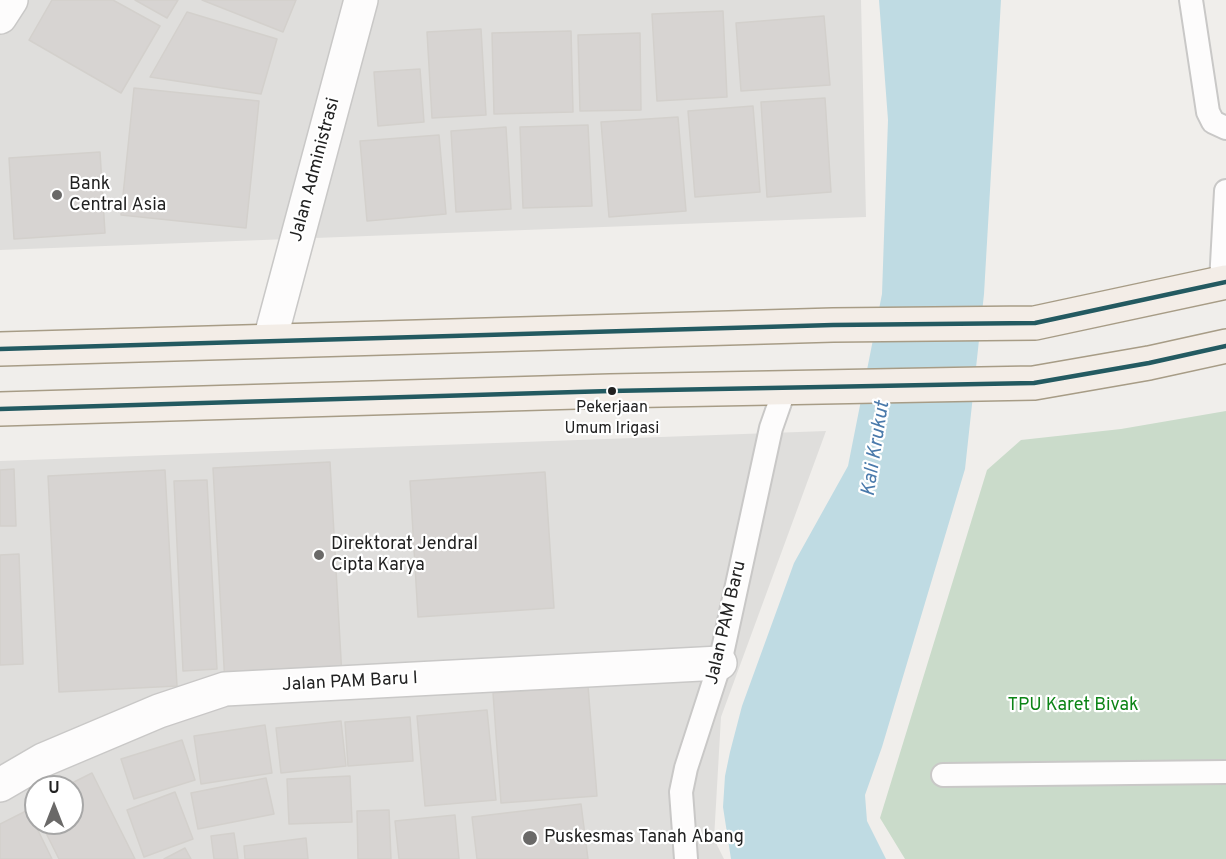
<!DOCTYPE html>
<style>
body{margin:0}
#map{position:relative;width:1226px;height:859px;overflow:hidden;background:#f0eeeb;font-family:Overpass,sans-serif}
canvas{display:block}
.north{position:absolute;left:24px;top:775px;width:60px;height:60px;box-sizing:border-box;background:#fff;border:2px solid #a7a7a7;border-radius:50%;rotate:0deg;font-size:16px;font-weight:700;line-height:24px;text-align:center;color:#222}
.north::after{content:'';display:block;margin:auto;width:21px;height:27px;background:#6a6968;clip-path:polygon(50% 0,100% 100%,50% 72%,0 100%)}
</style>
<div id="map">
<canvas width="1226" height="859"></canvas>
<div class="north">U</div>
</div>
<script>
const context = document.querySelector('canvas').getContext('2d');
context.lineJoin = 'round';
function fillPath(path, color) { context.fillStyle = color; context.fill(path, 'evenodd'); }
function strokePath(path, color, width, dash) { context.strokeStyle = color; context.lineWidth = width; context.lineCap = dash ? 'butt' : 'round'; context.setLineDash(dash || []); context.stroke(path); }
function label(font, color, halo, rows, align = 'center') {
  context.font = font + ' Overpass,sans-serif'; context.lineWidth = 4.5; context.setLineDash([]); context.textBaseline = 'middle'; context.strokeStyle = halo; context.fillStyle = color; for (const [text, x, y, turn = 0] of rows) {
    context.save(); context.translate(x, y); context.rotate((+turn || 0) * Math.PI / 180); context.textAlign = isNaN(turn) ? turn : align; if (halo) context.strokeText(text, 0, 0); context.fillText(text, 0, 0); context.restore();
  }
}
const residential = new Path2D(`
 M0,0h861l5,217 -866,33z
 M826,431l-105,286 -7,122 10,20h-724v-398zM36,787h36v36h-36z`);
const cemetery = new Path2D(`
 M1226,411v448h-321l-25,-41 107,-348 34,-30 100,-11z`);
const water = new Path2D(`
 M879,0h122l-17,294 -19,175 -83,278 -17,48 2,26 19,38h-155l-8,-52 2,-31 5,-24 12,-46 52,-143 54,-97 34,-172 6,-174z`);
const building = new Path2D(`
 M52,0h61l47,26 -39,67 -92,-53z
 M135,0h43l-11,18z
 M202,0h94l-13,32z
 M723,11l4,86 -70,4 -5,-87z
 M187,12l90,27 -16,55 -111,-17z
 M824,16l6,69 -89,6 -5,-68z
 M481,29l5,86 -54,3 -5,-86z
 M571,31l2,81 -79,2 -2,-81z
 M640,33l1,77 -61,1 -2,-76z
 M420,69l4,53 -46,4 -4,-54z
 M134,88l125,13 -13,127 -125,-13z
 M825,98l6,94 -64,5 -6,-95z
 M753,106l7,86 -65,5 -7,-86z
 M678,117l8,94 -77,6 -8,-95z
 M588,125l4,81 -69,2 -3,-81z
 M506,127l5,82 -55,3 -5,-81z
 M439,135l7,79 -79,7 -7,-80z
 M100,152l5,81 -91,6 -5,-81z
 M330,462l12,215 -117,7 -12,-216z
 M14,469l2,57h-16v-56z
 M165,470l12,216 -118,6 -11,-216z
 M545,472l9,136 -136,9 -8,-136z
 M207,480l10,189 -34,2 -9,-190z
 M19,554l4,110 -23,1v-110z
 M588,686l9,110 -96,7 -8,-110z
 M487,710l9,90 -71,6 -8,-90z
 M410,717l3,44 -65,5 -3,-44z
 M341,721l5,45 -65,7 -5,-45z
 M265,725l7,48 -71,11 -7,-48z
 M182,740l13,40 -61,19 -13,-40z
 M92,773l43,86h-76l-18,-36h31v-36h-8z
 M350,776l2,46 -63,2 -2,-45z
 M266,778l8,36 -76,15 -7,-36z
 M175,792l18,47 -49,18 -17,-47z
 M581,804l7,55h-111l-5,-42z
 M28,810l24,49h-52v-35z
 M389,810l2,49h-33l-1,-48z
 M455,815l4,44h-60l-4,-38z
 M234,833l4,26h-24l-3,-23z
 M306,838l2,21h-63l-1,-13z
 M185,848l6,11h-27z`);
const lane = new Path2D(`
 M1191,0l17,112 5,10 13,6
 M1221,282l5,-91
 M943,775l283,-3
 M686,859l-5,-67 5,-24 34,-105 51,-235 14,-40`);
const street = new Path2D(`
 M0,17l11,-17
 M270,340l91,-340
 M0,785l43,-25 116,-49 66,-22 495,-26`);
const primary = new Path2D(`
 M0,349l833,-24 202,-2 191,-41
 M0,409l610,-18 424,-8 115,-20 77,-17`);
const bus1 = new Path2D(`
 M0,349l833,-24 202,-2 191,-41
 M0,409l610,-18 424,-8 115,-20 77,-17`);
const markers = [
 [57,195,6,"#6a6968"],
 [612,391,5,"#222"],
 [319,555,6,"#6a6968"],
 [530,838,8,"#6a6968"]
];
const busNames = [
 ["Pekerjaan",612,409],
 ["Umum Irigasi",612,430]
];
const streetNames = [
 ["Jalan Administrasi",316,170,-75],
 ["Jalan PAM Baru",727,623,-77],
 ["Jalan PAM Baru I",350,683,-3]
];
const poiNames = [
 ["Bank",69,185],
 ["Central Asia",69,206],
 ["Direktorat Jendral",331,545],
 ["Cipta Karya",331,566],
 ["Puskesmas Tanah Abang",544,838]
];
const parkNames = [
 ["TPU Karet Bivak",1073,706]
];
const waterNames = [
 ["Kali Krukut",877,449,-81]
];
fillPath(residential, '#dfdedc');
fillPath(cemetery, '#cadbca');
fillPath(water, '#bfdbe3');
fillPath(building, '#d7d4d2');
strokePath(building, '#d3d0cc', 1.5);
strokePath(lane, '#c9c8c7', 26);
strokePath(street, '#c9c8c7', 36);
strokePath(primary, '#a79c86', 36);
strokePath(lane, '#fdfcfc', 22);
strokePath(street, '#fdfcfc', 33);
strokePath(primary, '#f3ede7', 33);
strokePath(bus1, '#235a61', 4.5);
for (const [x, y, r, color] of markers) { const dot = new Path2D(); dot.arc(x, y, r, 0, 2 * Math.PI); context.fillStyle = color; context.fill(dot); strokePath(dot, '#fff', 2); }
label('16px', '#222', '#fff', busNames);
label('18px', '#222', '#fff', streetNames);
label('18px', '#222', '#fff', poiNames, 'left');
label('18px', '#0c8416', '#fff', parkNames);
label('italic 20px', '#4a7aab', '#fff', waterNames);
</script>
